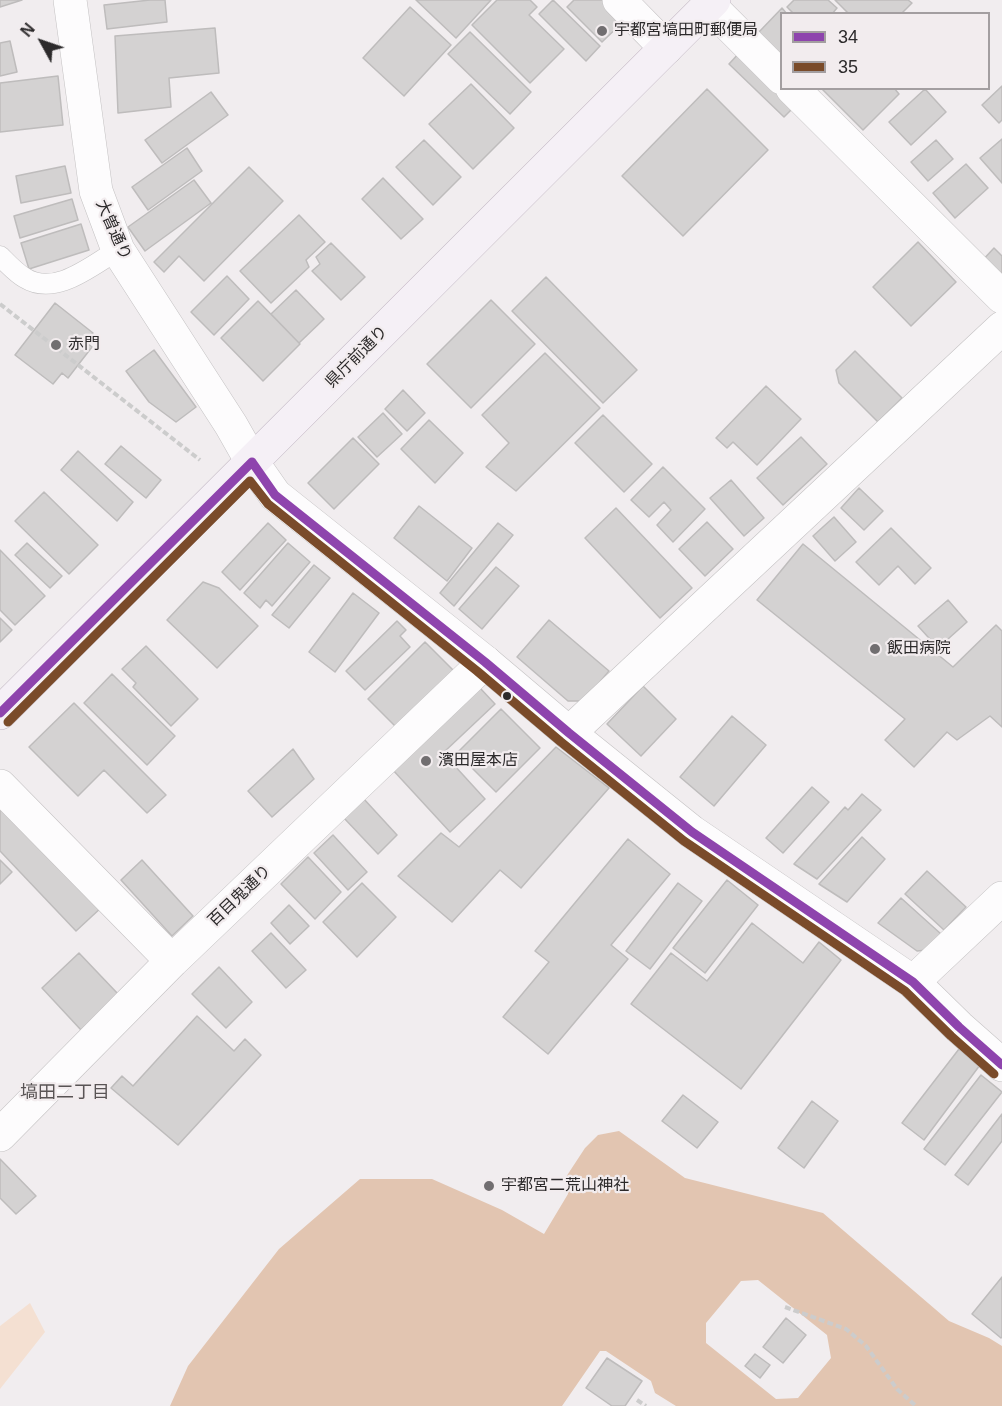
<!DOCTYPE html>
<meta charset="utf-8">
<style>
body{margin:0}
#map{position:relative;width:1002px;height:1406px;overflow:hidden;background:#f1edef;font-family:Arial,sans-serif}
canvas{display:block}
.legend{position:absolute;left:780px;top:12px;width:210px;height:78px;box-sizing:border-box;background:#f2ecee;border:2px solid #a39ea0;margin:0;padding:8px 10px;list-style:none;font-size:18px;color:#2c2a2b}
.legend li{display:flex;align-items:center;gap:12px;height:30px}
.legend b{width:30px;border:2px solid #a39ea0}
.north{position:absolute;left:12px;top:12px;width:60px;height:60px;-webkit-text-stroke:4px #f2ecee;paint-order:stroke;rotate:310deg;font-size:16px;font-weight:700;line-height:24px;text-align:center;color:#2c2a2b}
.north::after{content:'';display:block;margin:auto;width:21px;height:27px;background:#2c2a2b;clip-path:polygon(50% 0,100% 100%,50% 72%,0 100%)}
</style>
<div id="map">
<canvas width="1002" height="1406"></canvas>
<ul class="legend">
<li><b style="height:8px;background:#8e44ad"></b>34</li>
<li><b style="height:8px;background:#7a4b2a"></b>35</li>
</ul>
<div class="north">N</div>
</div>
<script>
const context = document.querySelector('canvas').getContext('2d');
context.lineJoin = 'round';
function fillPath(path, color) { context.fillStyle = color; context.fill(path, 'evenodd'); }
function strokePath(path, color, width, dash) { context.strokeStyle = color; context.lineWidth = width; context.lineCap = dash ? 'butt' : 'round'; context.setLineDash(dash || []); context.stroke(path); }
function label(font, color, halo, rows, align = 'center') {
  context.font = font + ' Arial,"Noto Sans JP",sans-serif'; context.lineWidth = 4.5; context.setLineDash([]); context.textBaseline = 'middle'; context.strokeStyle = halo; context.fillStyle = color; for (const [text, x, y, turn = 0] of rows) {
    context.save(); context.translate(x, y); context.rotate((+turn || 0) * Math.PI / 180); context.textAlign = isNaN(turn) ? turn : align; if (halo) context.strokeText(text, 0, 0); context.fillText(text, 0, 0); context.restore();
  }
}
const green = new Path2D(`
 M30,1303l15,29 -45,57v-63z`);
const forest = new Path2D(`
 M619,1131l66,47 138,35 126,108 40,17 13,8v60h-326l-21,-13 -4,-12 -45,-30h-6l-38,55h-392l18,-40 91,-117 81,-70h72l70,31 42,24 24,-40 -2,-17 19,-29 13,-13zM758,1280l69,55 4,23 -33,40 -22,1 -70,-56v-20l35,-42z`);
const building = new Path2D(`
 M0,0h22l-22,7z
 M150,0h15l2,22 -60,7 -3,-24z
 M416,0h75l-35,38z
 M497,0h33l7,7 -8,8 35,34 -34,34 -58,-58z
 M553,0l47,46 -14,15 -47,-47z
 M574,0h29l21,21 -22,21 -35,-35z
 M794,0h34l9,8 -5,6h-38l-7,-7z
 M835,0h73l4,3 -11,11h-52z
 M410,7l41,38 -47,51 -41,-38z
 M782,8l5,6h-5v42l-24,-23z
 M215,28l4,45 -50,5 2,29 -53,6 -3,-77z
 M470,32l61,60 -21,22 -62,-60z
 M10,41l7,31 -17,4v-33z
 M741,51l55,54 -12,12 -55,-53z
 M58,76l5,49 -63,7v-49z
 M471,84l43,44 -41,41 -44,-45z
 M1002,86v34l-3,3 -17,-18z
 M821,88h73l5,6 -36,36z
 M707,89l61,61 -85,86 -61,-60z
 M925,89l21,23 -35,33 -22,-23z
 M211,92l17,23 -66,48 -17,-23z
 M1002,139v44l-22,-25z
 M424,140l37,37 -28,28 -37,-38z
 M936,140l17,19 -25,22 -17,-19z
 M187,148l15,23 -54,39 -16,-23z
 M966,164l22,24 -33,30 -22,-25z
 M65,166l6,27 -50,10 -5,-27z
 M249,167l34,34 -79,80 -25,-25 -15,16 -10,-10z
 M383,178l40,41 -22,20 -39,-40z
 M194,180l17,23 -66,48 -17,-24z
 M72,199l6,21 -58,18 -6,-22z
 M299,215l26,27 -19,18 3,7 -38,36 -31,-32z
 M81,224l8,26 -60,19 -8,-26z
 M918,242l38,40 -45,44 -38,-39z
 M331,243l34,34 -24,23 -29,-29 8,-7 -4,-7z
 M994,248l8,8v28l-22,-21z
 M227,276l22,23 -35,36 -23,-23z
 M546,277l91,93 -34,33 -91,-92z
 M296,290l28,29 -25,24 -28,-29z
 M491,300l44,44 -64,64 -44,-44z
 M258,301l42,43 -37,37 -42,-43z
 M55,303l38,30 -7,9 6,5 -24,31 -6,-5 -9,11 -38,-29z
 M154,350l42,57 -20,15 -27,-20 -23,-31z
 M855,351l47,47 -24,24 -39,-39 -3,-13z
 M545,353l55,55 -84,83 -30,-24 23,-24 -27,-28z
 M766,386l35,33 -44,46 -24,-23 -6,6 -11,-10z
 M403,390l22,23 -18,18 -22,-22z
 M383,413l19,21 -25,23 -19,-20z
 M603,415l49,49 -28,28 -49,-49z
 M429,420l34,33 -28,30 -34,-34z
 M801,437l26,27 -44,41 -26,-27z
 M353,438l26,26 -45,45 -26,-26z
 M121,446l40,34 -15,18 -41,-34z
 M78,451l55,51 -16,19 -56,-51z
 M663,467l42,42 -32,33 -16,-17 14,-15 -7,-8 -15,15 -18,-17z
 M731,480l33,38 -20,18 -34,-38z
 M859,488l24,23 -19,19 -23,-22z
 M44,492l54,53 -29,29 -54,-53z
 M419,506l53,42 -25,33 -53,-43z
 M616,508l76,80 -32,30 -75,-80z
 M834,517l22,25 -21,19 -22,-25z
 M707,522l26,27 -28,27 -26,-27z
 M268,523l18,17 -46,50 -18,-18z
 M498,523l15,12 -59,71 -14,-13z
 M891,528l40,40 -16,16 -17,-18 -19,19 -23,-23z
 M27,543l35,33 -12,12 -35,-33z
 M288,543l22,19 -38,44 -6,-6 -6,8 -16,-15z
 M803,544l150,123 43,-42 6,6v96l-12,-11 -33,24 -10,-8 -33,35 -29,-27 20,-21 -148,-119z
 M0,550l45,46 -30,29 -15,-15z
 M314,565l16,13 -41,50 -17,-13z
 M496,567l23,19 -37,43 -23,-20z
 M203,582l16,6 39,38 -41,42 -50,-48z
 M353,593l26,20 -44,59 -26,-20z
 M948,600l19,22 -29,26 -20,-22z
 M0,618l12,12 -12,12z
 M549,620l60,51 -25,30h-16l-51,-44z
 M397,621l9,9 -6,6 10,11 -45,43 -19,-19z
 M425,642l31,31 -57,57 -31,-31z
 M146,646l52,53 -27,27 -38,-39 3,-4 -14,-14z
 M112,674l63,62 -28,29 -63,-62z
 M643,686l33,33 -35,37 -34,-32z
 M480,688l15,16 -52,49 42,46 -35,33 -58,-63z
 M74,703l92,92 -19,18 -43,-43 -26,26 -49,-49z
 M501,709l39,39 -44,44 -39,-39z
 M732,716l34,29 -52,61 -34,-29z
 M556,747l53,41 -88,100 -21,-18 -48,52 -54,-46 43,-43 18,14z
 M293,749l21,30 -42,38 -24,-26z
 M812,787l17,15 -46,51 -17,-15z
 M862,794l19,16 -64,69 -23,-15 51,-57 3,3z
 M0,797l103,109 -27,25 -76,-80z
 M363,798l34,37 -19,19 -35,-37z
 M333,835l34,37 -19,18 -34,-37z
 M862,837l23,22 -38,43 -28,-18z
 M628,839l42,35 -59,71 17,14 -80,95 -45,-37 46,-55 -14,-11z
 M308,857l33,35 -26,27 -34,-35z
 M0,860l12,12 -12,12z
 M142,860l51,56 -21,20 -51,-56z
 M927,871l39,36 -22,23 -39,-36z
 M727,880l31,25 -53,68 -32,-25z
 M362,883l34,34 -39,40 -34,-35z
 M678,883l24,18 -52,68 -24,-18z
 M901,898l40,36 -14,16 -10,1 -39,-28z
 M289,905l20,21 -19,18 -19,-21z
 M752,923l51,40 16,-21 22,18 -100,129 -110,-85 40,-51 36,28z
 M271,933l35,37 -20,18 -34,-37z
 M79,953l40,42 -38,35 -39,-42z
 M219,967l33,35 -26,26 -34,-34z
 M197,1016l37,35 11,-12 16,16 -83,90 -67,-57 11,-12 11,10z
 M959,1049l21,16 -56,75 -22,-17z
 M981,1075l21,17 -57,73 -21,-16z
 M683,1095l35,27 -21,26 -35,-27z
 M812,1101l26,20 -34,47 -26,-20z
 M1002,1114v27l-34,44 -13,-10z
 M0,1159l36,37 -20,18 -16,-16z
 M1002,1277v60l-1,1 -29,-24z
 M786,1318l20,17 -23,28 -20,-16z
 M755,1354l15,11 -10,13 -15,-12z
 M607,1358l35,23 -17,25h-13l-26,-18z`);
const path = new Path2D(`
 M0,304l200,156
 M785,1307l61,22 20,17 31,43 19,17
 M637,1400l9,6`);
const service = new Path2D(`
 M0,256c7,7 16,17 25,22 31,19 67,-13 93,-28`);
const minor = new Path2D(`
 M619,0l47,48
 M709,5l73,73
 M792,88l210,209
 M569,733l433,-405
 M0,786l172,175
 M913,982l89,-84
 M0,1135l172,-174 313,-299`);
const tertiary = new Path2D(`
 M70,0l26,191 22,59 113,175 21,37 23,33 210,167 84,71 123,99 221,150 46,45 43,38`);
const primary = new Path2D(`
 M0,713l714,-713`);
const bus1 = new Path2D(`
 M0,713l252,-251 23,33 210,167 84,71 123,99 221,150 46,45 43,38`);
const bus2 = new Path2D(`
 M8,722l242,-241 18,23 209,167 84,71 123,99 221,150 46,45 43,38`);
const markers = [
 [602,31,6,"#716e70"],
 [56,345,6,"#716e70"],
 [875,649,6,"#716e70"],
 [507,696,5,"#2c2a2b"],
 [426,761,6,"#716e70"],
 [489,1186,6,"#716e70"]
];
const poiNames = [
 ["宇都宮塙田町郵便局",614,31],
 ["赤門",68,345],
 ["飯田病院",887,649],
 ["濱田屋本店",438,761],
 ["宇都宮二荒山神社",501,1186]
];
const streetNames = [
 ["大曽通り",113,230,66],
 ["県庁前通り",357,357,-45],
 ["百目鬼通り",240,896,-44]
];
const neighbourhoodNames = [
 ["塙田二丁目",65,1093]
];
fillPath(green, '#f4e0d2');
fillPath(forest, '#e2c5b1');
fillPath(building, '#d4d2d2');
strokePath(building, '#bebcbc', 1.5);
strokePath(service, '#c3c1c2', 21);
strokePath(minor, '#c3c1c2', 34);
strokePath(tertiary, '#c3c1c2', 34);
strokePath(primary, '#c2b7c3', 34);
strokePath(path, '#ccc', 4, [6, 3]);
strokePath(service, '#fdfcfd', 20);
strokePath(minor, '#fdfcfd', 33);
strokePath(tertiary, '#fdfcfd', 33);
strokePath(primary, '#f5f0f6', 33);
strokePath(bus1, '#8e44ad', 9);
strokePath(bus2, '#7a4b2a', 9);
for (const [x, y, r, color] of markers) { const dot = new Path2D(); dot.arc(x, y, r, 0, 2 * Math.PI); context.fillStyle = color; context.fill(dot); strokePath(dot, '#f2ecee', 2); }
label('16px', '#2c2a2b', '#f2ecee', poiNames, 'left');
label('16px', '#2c2a2b', '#f2ecee', streetNames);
label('18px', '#595455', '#f2ecee', neighbourhoodNames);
</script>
